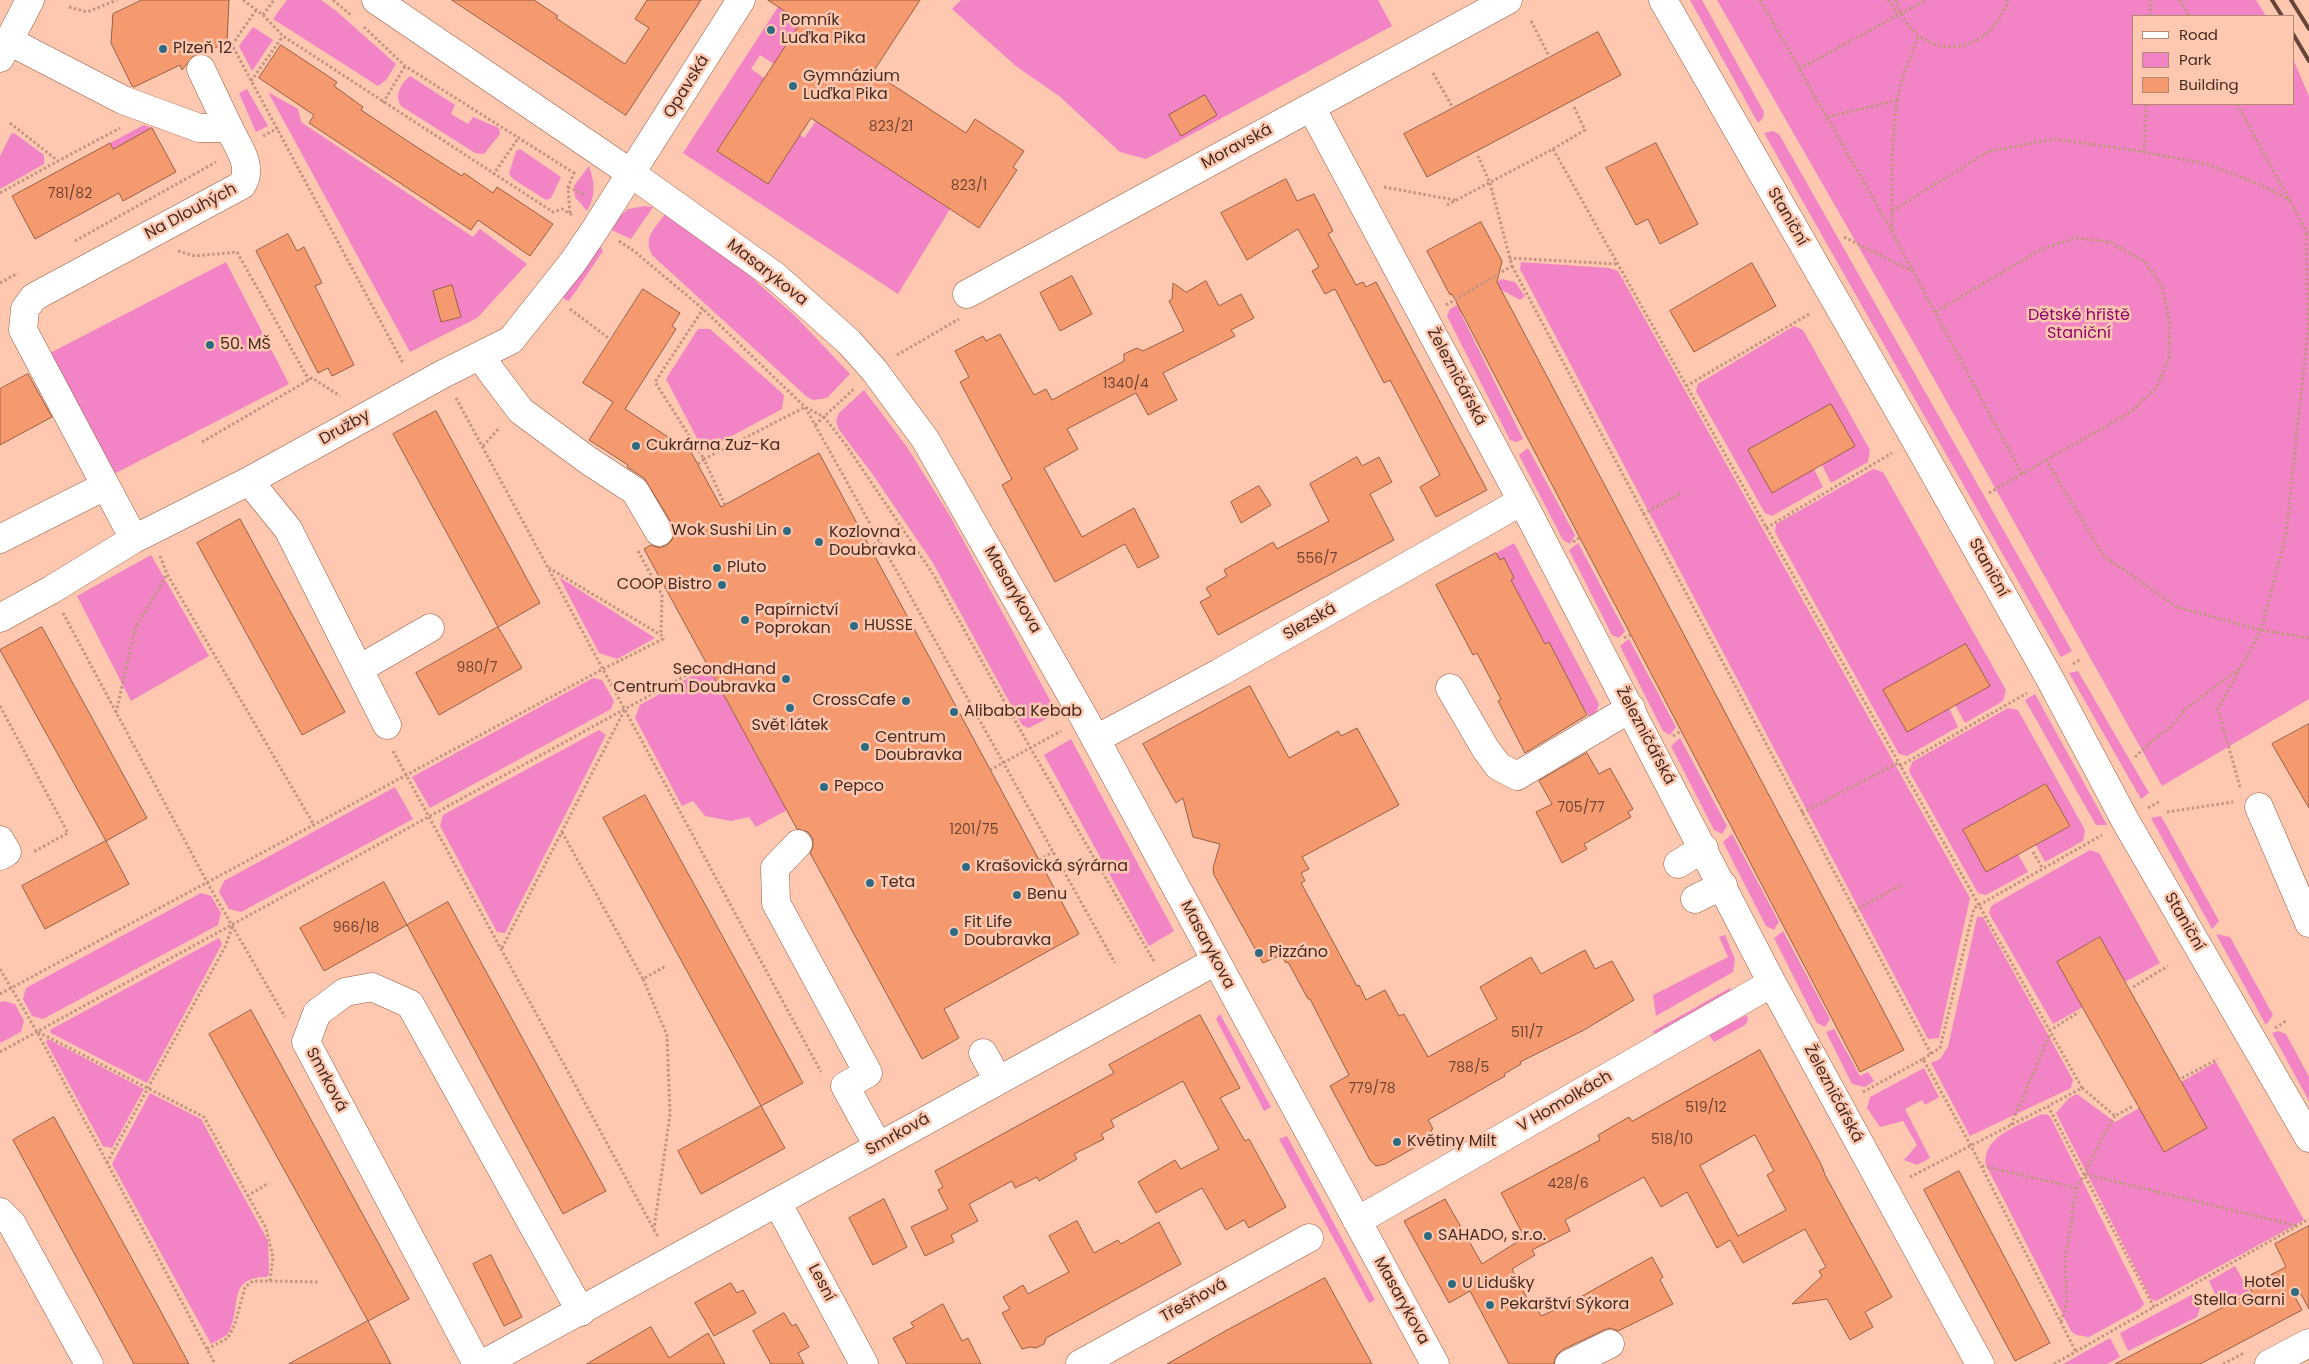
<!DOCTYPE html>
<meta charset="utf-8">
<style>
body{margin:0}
#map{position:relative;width:2309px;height:1364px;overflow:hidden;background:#fec8b0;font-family:Poppins,sans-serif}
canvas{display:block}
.legend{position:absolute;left:2132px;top:15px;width:162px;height:90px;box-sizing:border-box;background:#fec8b0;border:1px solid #b48976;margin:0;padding:6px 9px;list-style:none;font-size:15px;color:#462b20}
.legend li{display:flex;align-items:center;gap:10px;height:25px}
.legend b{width:25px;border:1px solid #b48976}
</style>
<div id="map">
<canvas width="2309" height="1364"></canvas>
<ul class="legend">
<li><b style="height:6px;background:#fff"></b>Road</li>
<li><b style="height:14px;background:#f284c6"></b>Park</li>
<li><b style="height:14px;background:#f5996f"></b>Building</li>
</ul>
</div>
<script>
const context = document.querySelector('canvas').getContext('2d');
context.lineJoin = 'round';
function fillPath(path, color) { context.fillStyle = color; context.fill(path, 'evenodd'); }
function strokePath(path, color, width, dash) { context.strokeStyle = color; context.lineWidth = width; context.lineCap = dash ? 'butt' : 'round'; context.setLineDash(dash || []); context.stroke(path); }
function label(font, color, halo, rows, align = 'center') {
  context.font = font + ' Poppins,sans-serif'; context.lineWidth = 5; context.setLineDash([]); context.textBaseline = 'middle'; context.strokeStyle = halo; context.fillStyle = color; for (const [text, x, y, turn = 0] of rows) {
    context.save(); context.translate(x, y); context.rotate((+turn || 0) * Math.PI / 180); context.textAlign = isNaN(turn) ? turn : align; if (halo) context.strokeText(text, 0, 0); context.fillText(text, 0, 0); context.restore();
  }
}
const green = new Path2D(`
 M287,0h34l14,10 61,54 -10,16 -8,6 -105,-67z
 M961,0h417l14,26 -246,133 -26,-7 -61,-56 -42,-29 -65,-58z
 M1690,0h12l62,112 -1,6 -5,5z
 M1717,0h539l10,16h-133v88h160v-45l16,37v603l-147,87 -247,-441z
 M778,7l23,15 -27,42 -14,-9 -9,14 13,9 -47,73 51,33 32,-49 4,3 12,-17 134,88 -52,85 -215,-141z
 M253,27l20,13 -21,31 -13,-25z
 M410,76l45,29 -4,9 17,10 5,-7 26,11 1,6 -16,20 -9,-1 -74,-47c-7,-11 0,-22 9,-30z
 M247,89l21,37 -12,6 -17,-39z
 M268,92l30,17 3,13 172,115 7,-8 47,35 -50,54 -67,34zM452,285l9,32 -19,5 -9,-31z
 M144,125l8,3 -39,21 -3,-6z
 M1773,131l6,3 293,517 -11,6 -297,-524z
 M14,133l30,22v9l-44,25v-33l11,-22z
 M520,149l41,28 -10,21 -5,2 -33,-21 -4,-5 7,-23z
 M589,166c6,17 7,30 -2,45l-12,-14 -1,-11z
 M645,206l8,1 -22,32 -24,-11 21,-19z
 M665,214l67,46 63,56 55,58 -23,24 -14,2 -6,-3 -154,-141c-11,-18 1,-26 12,-42z
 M598,242l5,9 -34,50 -8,-4z
 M226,262l63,122 -177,91 -62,-122z
 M1521,262l88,6 9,3 352,627 -31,140 -11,1 -408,-770z
 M1502,279l13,3 10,14 -5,4 -18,-10 -42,22 63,127 -7,3 -6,-2 -63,-124 3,-7z
 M1794,326l9,4 67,120 -2,12 -37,21 -9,-18 9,-61 -83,46 24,42 42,-23 9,18 -51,29 -7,-3 -69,-122 2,-7z
 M698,329h12l74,66 -2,14 -71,38 -12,-5 -33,-63z
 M864,390l43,57 43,69 107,197 -28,15 -7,-3 -89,-162 -62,-91 -32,-42 -3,-9 3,-8z
 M1528,448l47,87 -5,9 -7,-4 -44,-85z
 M1873,469l10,3 123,218 -3,11 -38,22 -10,-18 35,-20 -24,-41 -83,46 24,42 42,-24 9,19 -51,29 -8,-2 -124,-222 1,-8z
 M1514,543l85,161 -3,9 -6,5 -45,-74 -49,-91z
 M1578,543l47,88 -6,7 -7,-3 -43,-85z
 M151,555l58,101 -78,45 -54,-105z
 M559,577l96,61 -38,21 -18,-6z
 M1629,639l47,88 -6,8 -7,-4 -43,-85z
 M708,667l79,143 -31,17 -7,-10 -18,4 -26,-5 -12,-15 -11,5 -47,-88 5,-13z
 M2078,671l71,122 -8,6 -72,-126z
 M593,678l9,2 12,21 -3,8 -181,99 -18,-31z
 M2035,694l72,131h-11l-71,-125z
 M2008,708l10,2 67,120 -2,11 -38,21 -9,-17 34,-19 -25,-42 -82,46 23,42 32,-18 10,18 -42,23 -8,-2 -69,-122 3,-9z
 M599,730l7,5 -101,198 -8,-1 -57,-106 3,-11z
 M1680,738l47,88 -5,8 -8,-4 -43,-84z
 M1071,739l103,192 -25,15 -105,-191z
 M395,787l18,32 -172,93 -12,-3 -10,-17 5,-11z
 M2161,816l58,105 -7,8 -61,-111z
 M1732,834l47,88 -5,8 -8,-4 -43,-84z
 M2090,850l9,3 61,110 -35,19 -26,-45 -42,25 26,45 -30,17 -64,-111 2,-7z
 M201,893l10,3 10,17 -3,12 -175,94 -11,-3 -9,-17 3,-11z
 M1977,917h6l90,163 -2,8 -101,48 -39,-73 9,-4 8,-12z
 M1783,931l47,88 -5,8 -8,-4 -43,-85z
 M2216,934l14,3 43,78 -7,10z
 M1725,935l10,24 -2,13 -77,44 -3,-21 75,-38 -9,-20z
 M219,938l3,6 -75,139 -96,-50 -1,-3z
 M1730,988l3,6 -76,41 -5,-3z
 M3,1001l12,3 9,17 -3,11 -21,11v-41z
 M1220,1014l51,93 -7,4 -48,-92z
 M1747,1015l1,5 -3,5 -31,17 -5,-7z
 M1834,1029l26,47 8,-4 6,9 -9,6 -13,-3 -26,-52z
 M2278,1031l8,3 23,43v24l-37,-68z
 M48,1039l96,50 -32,59 -9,-2 -57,-104z
 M2216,1062l88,158 -148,81 -5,-2 -95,-186 13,-15 8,-4 38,28 24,-14 26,44 42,-24 -26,-46z
 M1924,1068l15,29 -14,8 -3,-5 -17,9 25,49 -13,7 -13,-5 13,-15 -14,-24 -23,6 -13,-19 3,-11z
 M150,1093l51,26 67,122 1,33 -2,3c-39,0 -26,27 -37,53l-3,5 -16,9 -99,-180z
 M2042,1114l6,1 3,3 93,186 -4,5 -51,28 -13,-2 -5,-4 -85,-166c-5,-29 35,-40 56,-51z
 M1287,1136l88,164 -6,3 -90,-164z
 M2235,1266l14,25 -29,14 -11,-24z
 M2197,1292l5,9 -5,16 -69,34 -8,-18z
 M2110,1338l10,19 -13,7h-44z`);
const building = new Path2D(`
 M142,0h87l-2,42 -24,12 -9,1 -12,15 -2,-5 -46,22 -2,-1 -21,-43 2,-29z
 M452,0h82l24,16 -2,2 69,46 24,-36 -14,-9 12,-19h54l-75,115z
 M768,0h152l-47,72 93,61 9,-14 49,32 -11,16 4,3 -38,58 -168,-110 -43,66 -51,-33 84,-129z
 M1598,32l23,43 -194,102 -23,-43z
 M281,45l56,37 -3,4 29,21 -2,3 54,36 47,30 2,-3 29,20 4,-6 56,37 -23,32 -52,-36 -7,10 -162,-107 5,-8 -55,-37z
 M1205,95l12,20 -36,21 -12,-21z
 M152,128l24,44 -53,29 -4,-8 -84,46 -23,-43 98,-53 3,6z
 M1656,143l42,81 -38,20 -12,-25 -12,6 -30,-57z
 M1286,179l11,22 17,-7 19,37 -5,3 28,51 7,-3 3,5 10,-5 111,208 -51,27 -16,-30 20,-12 -50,-95 -6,3 -49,-94 -10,5 -13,-23 7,-4 -21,-38 -51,31 -26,-47z
 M1481,222l21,39 -5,21 407,768 -44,22 -408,-778 -2,1 -23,-44z
 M288,234l9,17 7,-4 18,36 -7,3 39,79 -22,11 -4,-8 -10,5 -62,-122z
 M1752,263l24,43 -82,46 -24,-41z
 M1072,276l20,38 -32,17 -20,-38z
 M1206,281l13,25 22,-12 13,24 -23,12 4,6 -72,37 14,27 -29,15 -12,-22 -69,36 11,20 -34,19 38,69 52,-29 25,49 -21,11 -13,-24 -70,38 -53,-97 10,-6 -52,-97 9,-5 -14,-26 28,-15 3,5 14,-7 34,61 12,-6 6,11 72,-39v-7l13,-6 6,3 41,-20 -15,-30 3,-2 1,-16 13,9z
 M452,285l9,32 -20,5 -8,-31z
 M643,289l37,24 -8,13 4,3 -51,80 66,43 30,55 98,-54 260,481 -135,75 15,29 -37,21 -112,-206 3,-6v-8l-5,-7 -11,-3 -153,-280 7,-4 9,3 7,-3 5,-5 3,-8 -3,-8 -28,-46 -17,-11 1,-2 -39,-25 24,-38 -30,-19z
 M28,374l24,43 -52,28v-56z
 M1831,404l24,42 -83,47 -24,-43z
 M436,411l104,192 -42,24 -105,-193z
 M1357,457l5,9 17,-9 13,25 -22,12 24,46 -176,95 -18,-33 11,-6 -5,-8 21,-12 -3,-6 49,-28 4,7 52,-28 -19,-37z
 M1259,486l12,19 -30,18 -10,-21z
 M240,519l105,193 -43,23 -105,-192z
 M1496,553l4,7 4,-2 10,20 -3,2 34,64 4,-2 38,73 -62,38 -27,-52 3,-2 -24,-46 -4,2 -37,-70z
 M42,627l105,191 -41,23 -106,-191z
 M498,627l24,41 -83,47 -23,-42z
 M1966,644l24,42 -83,46 -24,-42z
 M1250,686l39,72 49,-27 3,5 16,-8 42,77 -97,52 7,12 -8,4 4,8 -4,2 56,103 2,-1 7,15 19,-10 14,26 5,-2 24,43 69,-38 -17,-32 51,-30 10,17 44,-24 10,19 17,-8 22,39 -50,30 -64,32 1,2 -17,10 1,2 -77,44 5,9 -2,1 3,7 -49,27 -9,2 -6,-6 -40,-74 19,-11 -39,-76h-2l-20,-37 -2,1 -5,-8 -18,8 -49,-88 -1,-7 7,-24 -27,-7 -10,-39 -7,5 -33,-59z
 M2309,724v84l-37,-64z
 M1587,753l12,21 11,-6 23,41 -5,3 3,5 -47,27 3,5 -25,14 -26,-51 16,-8 -13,-23z
 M2046,784l24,42 -84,46 -23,-42z
 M645,795l158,288 -42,23 -158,-288z
 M106,841l23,43 -84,45 -23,-43z
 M384,882l23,43 -83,46 -24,-43z
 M448,902l158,289 -43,23 -156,-289z
 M2100,937l107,191 -43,24 -107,-190z
 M251,1010l158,289 -41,22 -159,-287z
 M1200,1015l40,73 -20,10 25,43 4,-2 37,68 -37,21 -5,-8 -18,10 -24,-42 -46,25 -18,-31 37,-22 6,9 38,-20 -36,-68 -72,39 3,7 -13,7 3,5 -30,15 3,5 -38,22 -2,-4 -22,11 -3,-7 -43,23 9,17 -27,14 3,7 -29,14 -14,-29 37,-18 -10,-19 5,-3 -8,-16 179,-98 -5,-8z
 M1760,1050l62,116 3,9 67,122 -27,15 8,15 -23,13 -23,-41 -35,5 30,-28 -3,-5 7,-4 -21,-38 -62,34 -13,-23 -13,8 -30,-56 -26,15 -17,-30 -79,43 5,11 -38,19 3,5 -23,14 21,41 4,-2 4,8 25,-11 86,-48 11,20 -3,3 13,24 -55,27 -7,-3 -7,2 -42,20 -6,6 -2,8h-45l-39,-73 -21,12 -45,-82 41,-22 37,65 43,-27 2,5 -26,-49 99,-53 -2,-5 31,-18 3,4zM1755,1135l19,36 -7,4 19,35 -48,26 -38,-70z
 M761,1106l24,42 -84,46 -23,-43z
 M54,1117l106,193 29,54h-55l-121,-224z
 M1959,1171l91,172 -35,18 -91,-171z
 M884,1199l23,48 -34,18 -24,-47z
 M1077,1221l17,32 24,-13 3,4 38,-22 22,42 -135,74 -2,6 -8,4 -6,-1 -8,2 -20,-36 8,-4 -7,-12 20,-12 5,9 41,-22 -20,-36z
 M2309,1226v83l-8,-15 -6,3 7,13 -102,54h-85l137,-72 -3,-6 37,-19 -11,-23z
 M491,1255l31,62 -18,9 -31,-62z
 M1325,1278l47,86h-205l62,-35z
 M731,1283l6,10 6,-3 13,23 -42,23 -19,-33z
 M943,1304l19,37 6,-3 13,26h-74l-14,-26 21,-11 -3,-4z
 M784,1313l8,13 4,-2 13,23 -11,6 6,11h-33l-18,-33z
 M368,1321l23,43h-102z
 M651,1327l18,31 39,-25 17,31h-138z`);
const path = new Path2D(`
 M243,0l20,15 20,21 270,176 9,-3 10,6
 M333,0l19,16
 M1760,0l126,221 136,253
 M1888,0l10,15
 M1896,0c18,63 92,62 112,0
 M2180,0l9,16
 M69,7l18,5 30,-12
 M256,10l-24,35 171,318
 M263,15l11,-15
 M2150,16l1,-16
 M1531,21l19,37
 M364,27l41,39 169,107
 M1799,69l127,-69
 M1433,73l20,35
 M251,81l32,-45
 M383,103l22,-37
 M2237,104l72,132
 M1827,117l71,-17
 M10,123l48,38 62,-33
 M263,136l15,-8
 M1553,149l32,-19 -11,-23
 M2144,152l2,-48
 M493,175l26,-38
 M568,187l17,8
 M1384,187l71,13
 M0,193l58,-32
 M1447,205l106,-56 529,939 -34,18
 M1892,211l97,-60 66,-12 84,12 68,13 54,21 29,15
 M570,213l-2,-26 7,-16
 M1892,231c0,-50 -2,-95 8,-144 4,-17 13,-34 18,-51
 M1844,237l68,34
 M75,241l141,-79
 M619,241l15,10 69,58 102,98 310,556
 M178,251l17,5 42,-4 72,128
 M1509,258l108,6
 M1512,266l419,788
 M0,283l18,-10
 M1446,305l66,-39 -22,-83 -12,-27
 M570,309l41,31
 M1935,312l107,-63 34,-11 34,4 35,20 17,24 8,37 -1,34 -12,30 -26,25 -85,48
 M897,355l62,-36
 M1686,386l125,-73
 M456,398l365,674
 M815,425l40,-37
 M202,442l110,-64 28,18
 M483,446l17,-19
 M698,464l6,-5 -49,-77 48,-73
 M1989,493l57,-33 58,96 73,51 84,23 48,8
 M725,505l-21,-46 101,-52 19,10 22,28 87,129 98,175 124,214
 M1643,514l40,-22
 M1766,528l126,-75
 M1573,542l6,-4
 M869,547l10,-6
 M638,551l24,44 -1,39
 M160,556l7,18 147,251
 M63,613l145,271 77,133
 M1624,638l6,-3
 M2073,664l8,-5
 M0,706l68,127 -35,19
 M116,713l19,-84 32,-55
 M1673,736l8,-5
 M393,751l265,486
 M2135,757l17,-16 19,-14 13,-17 55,-41
 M1900,766l127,-73
 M990,770l71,-39
 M2240,787l-22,-78 43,-79 25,-95 22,-206 -2,-98
 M2148,808l12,-7
 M2167,812l66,-10
 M1802,813l96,-50
 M562,832l81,147 23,-13
 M2033,852l10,17
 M1039,860l14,-8
 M1854,911l49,-27
 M502,948l123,-239
 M0,969l37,63 178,332
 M643,979l24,56 3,79 -16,115
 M2133,987l35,-21
 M0,994l603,-325 60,-30 -2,-4 -112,-67
 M2275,1028l11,-7
 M2049,1031l30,-19
 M38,1032l166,85 62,111 7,29 -3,24h-17l-8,6 -10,37 -7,14 -21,11
 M0,1052l707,-388
 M1923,1059l17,-11 34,-140 128,-73
 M2182,1078l36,-19
 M2082,1088l33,28 18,-10
 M1863,1092l60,-33 48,87 105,206
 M2011,1125l39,-91
 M107,1163l118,-216 8,-22
 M1982,1166l96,22
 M2085,1174l212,52
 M1910,1177l138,-71 106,201 155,-88
 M247,1196l22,-13
 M270,1281l49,1
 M2061,1322l6,-21 -2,-41 11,-69 28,-57 11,-18
 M2054,1364l100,-57
 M2223,1364l21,-11`);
const minor = new Path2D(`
 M376,0l256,174 143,102 74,66 25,28 51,69 157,275 353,650
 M1663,0l252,439 135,240 76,143 183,316
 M9,41l114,59 76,28h30c8,17 25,38 13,57l-208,112 -9,12 -2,21 111,209
 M0,58l30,-58
 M201,69l28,59
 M1311,107l211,394 250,482 208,381
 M967,294l541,-294
 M481,355l9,15 31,41 68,50 46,30 24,41
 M249,481l39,48 99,196
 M0,539l105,-53
 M0,618l51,-28 83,-51 115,-58 194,-107 68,-34 62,-78 23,-34 145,-228
 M359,669l71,-41
 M1450,688l35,60 13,18 19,10 114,-68
 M1096,739l123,-66 303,-172
 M2259,807l50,116
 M0,840l7,12 -7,4
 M798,844l-23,24 1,35 92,170 -23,13 33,60
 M1678,864l26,-16
 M1695,899l28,-14
 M983,1053l15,27
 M777,1202l87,162
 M0,1212l12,12 77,140
 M1357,1221l415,-238
 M477,1364l-171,-322 11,-29 28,-21 27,-5 38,17 171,308
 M483,1364l733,-403
 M1080,1364l229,-126
 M1569,1364l41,-20`);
const major = new Path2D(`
 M2269,1364l40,-21`);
const rail = new Path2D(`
 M2272,0l10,16
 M2291,0l18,29
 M2293,34l16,27`);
const markers = [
 [771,30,5,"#2e6b81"],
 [163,49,5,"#2e6b81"],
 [793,86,5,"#2e6b81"],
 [210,345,5,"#2e6b81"],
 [636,446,5,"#2e6b81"],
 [787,531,5,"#2e6b81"],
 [819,542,5,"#2e6b81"],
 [717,568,5,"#2e6b81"],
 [722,585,5,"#2e6b81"],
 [745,620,5,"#2e6b81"],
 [854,626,5,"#2e6b81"],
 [786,679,5,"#2e6b81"],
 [906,701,5,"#2e6b81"],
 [790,708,5,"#2e6b81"],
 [954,712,5,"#2e6b81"],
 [865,747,5,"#2e6b81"],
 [824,787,5,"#2e6b81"],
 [966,867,5,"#2e6b81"],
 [870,883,5,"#2e6b81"],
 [1017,895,5,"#2e6b81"],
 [954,932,5,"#2e6b81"],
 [1259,953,5,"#2e6b81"],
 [1397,1142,5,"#2e6b81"],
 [1428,1236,5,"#2e6b81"],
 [1452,1284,5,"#2e6b81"],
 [2295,1292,5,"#2e6b81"],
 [1490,1305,5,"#2e6b81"]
];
const numberNames = [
 ["823/21",891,127],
 ["823/1",969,186],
 ["781/82",70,194],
 ["1340/4",1126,384],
 ["556/7",1317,559],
 ["980/7",477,668],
 ["705/77",1581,808],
 ["1201/75",974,830],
 ["966/18",356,928],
 ["511/7",1527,1033],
 ["788/5",1469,1068],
 ["779/78",1372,1089],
 ["519/12",1706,1108],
 ["518/10",1672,1140],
 ["428/6",1568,1184]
];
const poiNames = [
 ["Pomník",781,21],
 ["Luďka Pika",781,39],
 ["Plzeň 12",173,49],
 ["Gymnázium",803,77],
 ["Luďka Pika",803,95],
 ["50. MŠ",220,345],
 ["Cukrárna Zuz-Ka",646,446],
 ["Wok Sushi Lin",777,531,"right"],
 ["Kozlovna",829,533],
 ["Doubravka",829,551],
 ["Pluto",727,568],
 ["COOP Bistro",712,585,"right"],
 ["Papírnictví",755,611],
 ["Poprokan",755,629],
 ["HUSSE",864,626],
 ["SecondHand",776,670,"right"],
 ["Centrum Doubravka",776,688,"right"],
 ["CrossCafe",896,701,"right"],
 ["Alibaba Kebab",964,712],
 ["Svět látek",790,726,"center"],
 ["Centrum",875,738],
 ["Doubravka",875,756],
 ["Pepco",834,787],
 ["Krašovická sýrárna",976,867],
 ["Teta",880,883],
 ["Benu",1027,895],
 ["Fit Life",964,923],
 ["Doubravka",964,941],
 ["Pizzáno",1269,953],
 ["Květiny Milt",1407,1142],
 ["SAHADO, s.r.o.",1438,1236],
 ["Hotel",2285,1283,"right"],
 ["Stella Garni",2285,1301,"right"],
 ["U Lidušky",1462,1284],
 ["Pekarštví Sýkora",1500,1305]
];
const streetNames = [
 ["Opavská",687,87,-58],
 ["Moravská",1237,147,-28],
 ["Na Dlouhých",191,212,-28],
 ["Staniční",1787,217,60],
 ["Masarykova",767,273,38],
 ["Železničářská",1456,377,62],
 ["Družby",345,428,-29],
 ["Staniční",1988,568,61],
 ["Masarykova",1012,590,60],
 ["Slezská",1310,622,-30],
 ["Železničářská",1645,736,62],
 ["Staniční",2184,922,60],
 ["Masarykova",1207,945,62],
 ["Smrková",326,1080,62],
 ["Železničářská",1833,1094,62],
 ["V Homolkách",1565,1102,-30],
 ["Smrková",898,1135,-29],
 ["Lesní",821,1283,62],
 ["Třešňová",1194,1301,-29],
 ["Masarykova",1401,1301,61]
];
const parkNames = [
 ["Dětské hřiště",2079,316],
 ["Staniční",2079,334]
];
fillPath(green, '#f284c6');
fillPath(building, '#f5996f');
strokePath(building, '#9a5e43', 1);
strokePath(minor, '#95593f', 29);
strokePath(major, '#95593f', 29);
strokePath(path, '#c29581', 3, [2.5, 2.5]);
strokePath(minor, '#fff', 28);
strokePath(major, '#fff', 28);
strokePath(rail, '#654538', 4);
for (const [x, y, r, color] of markers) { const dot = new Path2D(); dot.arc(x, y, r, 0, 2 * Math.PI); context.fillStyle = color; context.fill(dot); strokePath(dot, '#fec8b0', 2); }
label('14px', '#724634', null, numberNames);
label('16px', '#462b20', '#fec8b0', poiNames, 'left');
label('16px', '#462b20', '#fec8b0', streetNames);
label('16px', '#92046a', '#fec8b0', parkNames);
</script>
